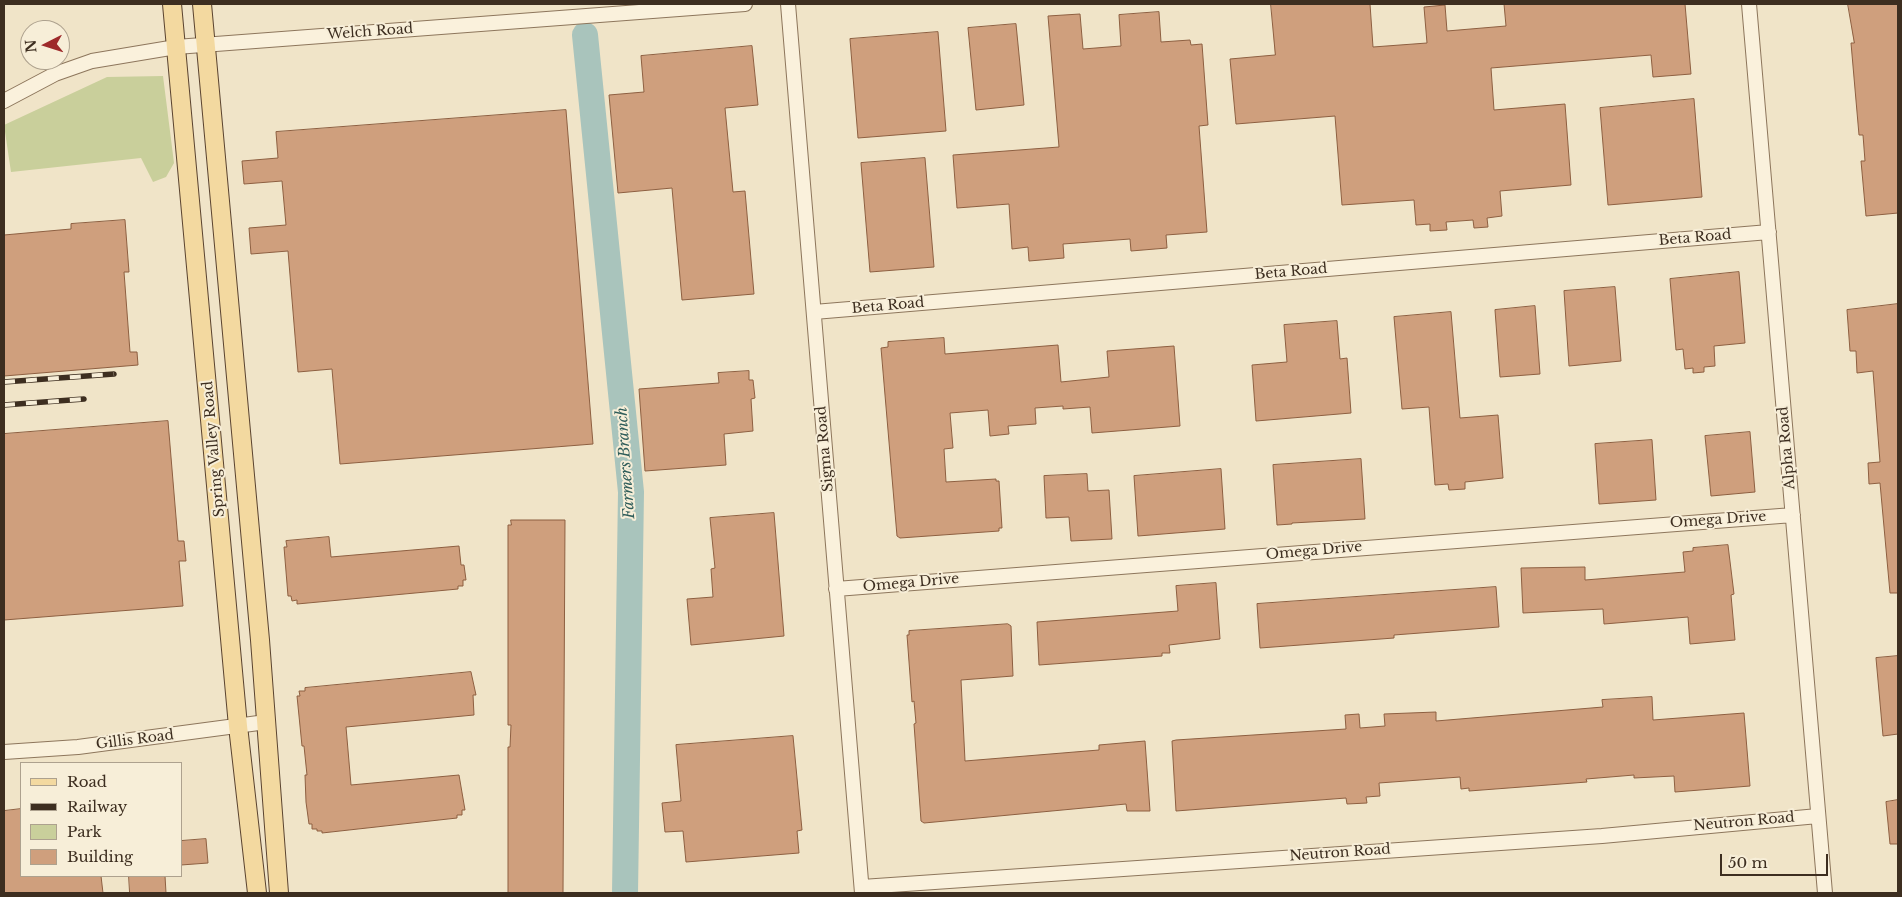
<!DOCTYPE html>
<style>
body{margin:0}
#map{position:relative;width:1902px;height:897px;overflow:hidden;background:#f0e4c8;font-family:"Libre Baskerville",serif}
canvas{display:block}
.frame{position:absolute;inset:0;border:5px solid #3d2e20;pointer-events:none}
.legend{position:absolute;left:20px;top:762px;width:162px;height:115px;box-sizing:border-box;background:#f7eed8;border:1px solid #ada18e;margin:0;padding:6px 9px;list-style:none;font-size:15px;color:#3d2e20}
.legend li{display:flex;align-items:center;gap:10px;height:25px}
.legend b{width:25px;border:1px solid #ada18e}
.north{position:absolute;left:20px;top:20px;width:50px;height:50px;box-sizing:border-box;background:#f7eed8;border:1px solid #ada18e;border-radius:50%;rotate:265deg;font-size:14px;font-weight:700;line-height:20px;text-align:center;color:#3d2e20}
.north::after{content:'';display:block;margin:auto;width:18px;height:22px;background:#9e2a2b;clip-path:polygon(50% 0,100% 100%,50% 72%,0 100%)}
.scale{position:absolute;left:1720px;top:854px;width:108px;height:22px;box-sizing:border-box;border:2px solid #3d2e20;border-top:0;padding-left:6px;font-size:15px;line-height:18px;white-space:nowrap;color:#3d2e20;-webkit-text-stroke:4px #f7eed8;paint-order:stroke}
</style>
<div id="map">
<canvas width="1902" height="897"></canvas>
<div class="frame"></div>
<ul class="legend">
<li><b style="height:6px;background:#f3d9a0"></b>Road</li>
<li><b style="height:6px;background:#3d2e20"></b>Railway</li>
<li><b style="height:14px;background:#c9cf9b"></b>Park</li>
<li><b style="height:14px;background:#cf9f7d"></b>Building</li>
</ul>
<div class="north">N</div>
<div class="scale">50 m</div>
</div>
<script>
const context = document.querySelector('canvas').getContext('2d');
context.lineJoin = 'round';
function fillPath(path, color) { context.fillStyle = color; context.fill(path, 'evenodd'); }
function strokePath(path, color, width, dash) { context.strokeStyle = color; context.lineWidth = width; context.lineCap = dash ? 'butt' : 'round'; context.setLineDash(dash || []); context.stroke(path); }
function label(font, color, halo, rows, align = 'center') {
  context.font = font + ' "Libre Baskerville",serif'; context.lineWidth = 4; context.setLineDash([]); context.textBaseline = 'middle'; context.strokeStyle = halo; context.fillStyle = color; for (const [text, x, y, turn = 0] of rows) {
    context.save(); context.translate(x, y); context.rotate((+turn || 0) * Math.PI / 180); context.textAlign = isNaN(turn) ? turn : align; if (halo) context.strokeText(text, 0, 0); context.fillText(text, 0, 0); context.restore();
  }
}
const green = new Path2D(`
 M163,76l11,87 -8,14 -13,5 -12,-24 -130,14 -7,-47 103,-48z`);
const river = new Path2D(`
 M585,35l46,457 -6,401`);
const building = new Path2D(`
 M1271,4h99l3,43 54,-4 -3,-36 21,-2 2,26 59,-5 -2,-22h181l6,70 -38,3 -2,-22 -160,13 3,42 71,-6 6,81 -71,6 2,25 -15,2 1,9 -14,1 -1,-8 -27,2 1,8 -17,1v-7l-14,1 -2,-25 -72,5 -7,-89 -99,8 -6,-65 45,-4z
 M1848,4h50v209l-32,3 -5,-55h4l-2,-26h-4l-8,-92h3z
 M1159,12l2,30 29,-2 1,5 11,-1 6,81 -9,1 8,106 -41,3 1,13 -36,3 -1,-12 -67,5 1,14 -35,3 -1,-14 -16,2 -3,-45 -52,4 -4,-53 106,-8 -11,-131 32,-2 3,35 38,-3 -2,-31z
 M1016,24l8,81 -48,5 -8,-82z
 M938,32l8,99 -88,7 -8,-99z
 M752,46l6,59 -33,3 8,84 12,-1 9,103 -72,6 -10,-112 -54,5 -9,-98 35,-3 -3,-36z
 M1694,99l8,98 -94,8 -8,-97z
 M566,110l27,334 -253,20 -8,-95 -34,3 -10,-121 -37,3 -2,-26 37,-3 -4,-44 -38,3 -2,-23 36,-3 -2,-26z
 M925,158l9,109 -64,5 -9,-109z
 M125,220l4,52h-5l6,80h7l1,13 -134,11v-141l67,-6v-5z
 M1739,272l6,71 -31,3 1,20 -11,1v5l-11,1v-5l-8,1 -2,-20 -7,1 -6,-71z
 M1615,287l6,74 -52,5 -5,-75z
 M1898,304v289h-8l-10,-110 -11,1 -1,-21 12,-1 -7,-91 -16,2 -1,-22h-6l-3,-41z
 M1535,306l5,68 -40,3 -5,-67z
 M1451,312l9,106 38,-3 5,63 -38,4v7l-16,1 -1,-6 -13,1 -6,-78 -27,2 -8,-92z
 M1337,321l3,38 7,-1 4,55 -95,8 -4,-56 35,-3 -3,-37z
 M944,338l1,16 113,-9 3,37 48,-5 -2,-26 67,-5 6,80 -88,7 -2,-26 -27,2v-3l-28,2 1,16 -28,2 1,8 -19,2 -2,-26 -38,3 3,35 -9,1 2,33 50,-3v2h3l3,47h-3v3l-99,7 -3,-2 -16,-188 7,-1v-5z
 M749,371v9h4l2,18 -4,1 2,32 -29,3 2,31 -81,6 -6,-82 80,-6 -1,-10z
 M168,421l10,120h6l2,20h-7l4,45 -179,14v-186z
 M1750,432l5,60 -44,4 -6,-60z
 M1652,440l4,60 -57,4 -4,-60z
 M1361,459l4,60 -73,4v1l-15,1 -4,-60z
 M1221,469l4,60 -87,7 -4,-60z
 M1087,474l1,17 21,-1 3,49 -41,2 -2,-24 -23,1 -2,-42z
 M774,513l10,123 -93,9 -4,-46 26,-2 -2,-28 4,-1 -5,-50z
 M511,520h54l-2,373h-55v-146h2l1,-22h-3v-200h3z
 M329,537l2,20 128,-11 2,19h3l2,15h-3v6h-5v3l-161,15v-4l-5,1 -1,-5h-3l-4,-49h3l-1,-6z
 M1728,545l6,49 -3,1 4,45 -45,4 -2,-27 -84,7 -1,-15 -80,4 -2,-45 64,-1v13l100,-8 -2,-20 10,-1v-3z
 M1216,583l4,56 -51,6 1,8h-8v3l-123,9 -2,-43 141,-11 -2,-25z
 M1496,587l3,40 -105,8v3l-134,10 -3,-44z
 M1008,624l3,2 2,50 -52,4 4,81 134,-11v-5l46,-4 5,70h-23l-1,-7 -159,15 -43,4 -3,-2 -7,-97 2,-1 -2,-22 -2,1 -5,-67h2v-4z
 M1898,656v78l-15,2 -7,-78z
 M471,672l5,23h-3l1,20 -128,12 5,58 108,-10 6,35h-3v5h-5v3l-135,15v-2h-5v-2h-5v-5h-3l-3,-22 -1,-27h2l-3,-29h-2l-5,-50h3l-1,-5h6v-3z
 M1652,697l1,23 91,-7 6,73 -75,6 -1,-16 -40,2v-3l-48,4 1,3 -118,9v-3l-8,1 -1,-12 -81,6 1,13 -14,1 1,6 -20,1 -1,-6 -170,13 -4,-70 4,-1 170,-11 -1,-14 14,-1 1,14 25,-2 -1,-12 52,-2v9l167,-14 -1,-7z
 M793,736l9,94 -5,1 2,22 -113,9 -3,-31 -18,1 -3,-29 19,-2 -5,-56z
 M1898,800v44h-8l-4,-42z
 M21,809v67h80l2,17h-99v-82z
 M206,839l2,24 -27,2v-24z
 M129,876h36l1,17h-36z`);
const minor = new Path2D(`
 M788,4l74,889
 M1749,4l76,889
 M4,101l51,-27 37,-13 84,-14 569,-43
 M814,312l955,-80
 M836,589l957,-74
 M4,752l74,-5 188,-25
 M862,887l740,-51 216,-20`);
const major = new Path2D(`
 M172,4l66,722 19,167
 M202,4l58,636 19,253`);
const rail = new Path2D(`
 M4,382l110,-8
 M4,405l80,-6`);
const streetNames = [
 ["Welch Road",370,32,-4],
 ["Beta Road",1695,238,-5],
 ["Beta Road",1291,272,-5],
 ["Beta Road",888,306,-5],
 ["Alpha Road",1787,448,-95],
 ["Spring Valley Road",214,449,-95],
 ["Sigma Road",825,449,-95],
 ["Omega Drive",1718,520,-4],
 ["Omega Drive",1314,551,-5],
 ["Omega Drive",911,583,-5],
 ["Gillis Road",135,740,-7],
 ["Neutron Road",1744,822,-5],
 ["Neutron Road",1340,853,-4]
];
const waterNames = [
 ["Farmers Branch",626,463,-94]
];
fillPath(green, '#c9cf9b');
strokePath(river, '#a9c4bc', 26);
fillPath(building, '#cf9f7d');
strokePath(building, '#8d5f41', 1);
strokePath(minor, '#8d765c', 16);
strokePath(major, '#5b4430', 20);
strokePath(minor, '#faf1dc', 14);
strokePath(major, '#f3d9a0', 18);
strokePath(rail, '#3d2e20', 5.5);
strokePath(rail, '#f7eed8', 4, [11]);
label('14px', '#3d2e20', '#f7eed8', streetNames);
label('italic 15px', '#2f5d5a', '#f7eed8', waterNames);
</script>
